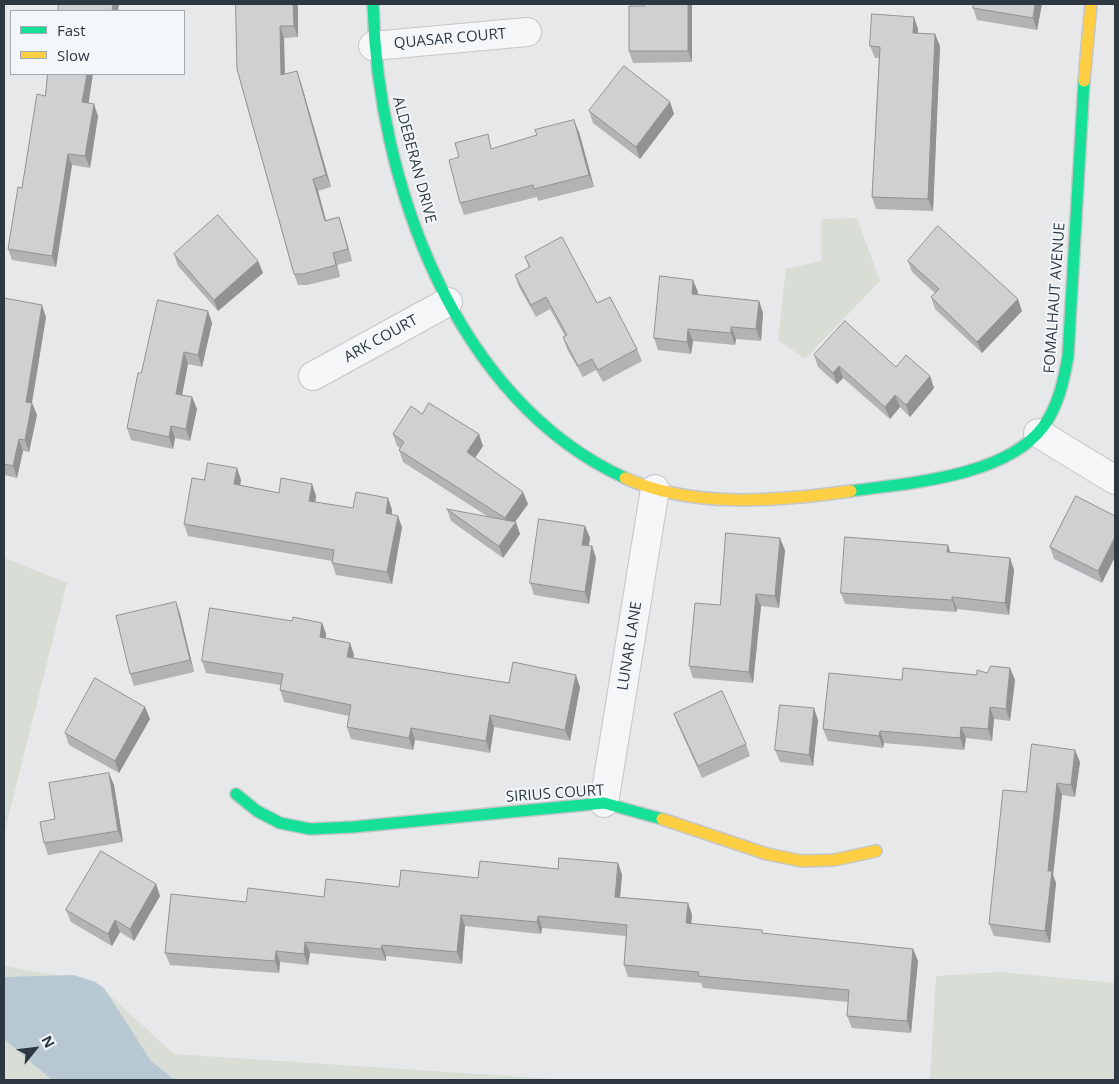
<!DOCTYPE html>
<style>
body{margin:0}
#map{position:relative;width:1119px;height:1084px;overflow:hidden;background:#e6e8ea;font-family:"Open Sans",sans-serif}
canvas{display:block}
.frame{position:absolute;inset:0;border:5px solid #2d3843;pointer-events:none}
.legend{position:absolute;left:10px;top:10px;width:175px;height:65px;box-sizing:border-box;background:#f4f7f9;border:1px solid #a4abb0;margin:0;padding:6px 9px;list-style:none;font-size:15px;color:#2d3843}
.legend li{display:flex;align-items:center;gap:10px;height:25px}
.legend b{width:25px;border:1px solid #a4abb0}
.north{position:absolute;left:10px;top:1024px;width:50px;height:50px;-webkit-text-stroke:4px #f4f7f9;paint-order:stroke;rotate:61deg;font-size:14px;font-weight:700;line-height:20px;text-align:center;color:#2d3843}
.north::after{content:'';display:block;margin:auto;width:18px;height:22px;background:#2d3843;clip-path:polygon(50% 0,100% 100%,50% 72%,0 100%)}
</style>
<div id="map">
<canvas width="1119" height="1084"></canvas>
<div class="frame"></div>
<ul class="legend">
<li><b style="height:6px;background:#16e098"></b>Fast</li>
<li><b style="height:6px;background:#ffcf43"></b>Slow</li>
</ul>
<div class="north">N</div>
</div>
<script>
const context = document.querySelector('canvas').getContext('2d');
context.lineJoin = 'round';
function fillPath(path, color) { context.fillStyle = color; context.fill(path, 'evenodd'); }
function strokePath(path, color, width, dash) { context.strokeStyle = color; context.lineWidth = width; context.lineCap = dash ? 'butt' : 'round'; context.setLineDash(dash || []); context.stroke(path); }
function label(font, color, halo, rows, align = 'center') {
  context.font = font + ' "Open Sans",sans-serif'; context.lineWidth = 4; context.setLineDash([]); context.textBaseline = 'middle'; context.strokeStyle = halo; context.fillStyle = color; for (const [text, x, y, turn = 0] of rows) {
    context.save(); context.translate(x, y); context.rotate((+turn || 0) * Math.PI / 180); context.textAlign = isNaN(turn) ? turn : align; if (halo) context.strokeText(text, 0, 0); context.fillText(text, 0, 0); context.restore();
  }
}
const green = new Path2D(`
 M857,218l23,63 -75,78 -27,-19 8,-71 35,-8v-42z
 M4,558l63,25 -63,251z
 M4,966l91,16 79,72 395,26h-565z
 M1000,972l115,11v97h-185l6,-104z`);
const water = new Path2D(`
 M74,975l21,7 9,6 47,73 24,19h-123l-48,-41v-62z`);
const street = new Path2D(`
 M373,46l154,-14
 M313,376l135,-74
 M1038,433l77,47
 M604,803l51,-314`);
const fast = new Path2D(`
 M373,4c4,176 81,396 252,474
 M851,491c57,-8 154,-14 192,-64 15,-20 21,-47 25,-71l16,-275
 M236,794l21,17 23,12 30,6 43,-2 251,-24 58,16`);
const slow = new Path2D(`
 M1084,81l7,-77
 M625,478c69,31 153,23 226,13
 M662,819l105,35 35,7 32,-1 42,-9`);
const wall = new Path2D(`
 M644,4h48v58l-59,1 -4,-12 15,-45z
 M974,4h68l-5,26 -60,-10 -4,-12z
 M298,6v31l-14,1 1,36 12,-3 4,12 30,104 -13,4 8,29 13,-3 4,12 9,32 -15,4 3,12 -33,8h-9l-4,-11 -57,-205z
 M918,29v4l22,13 -7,165 -57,-2 -4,-12 7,-139h-4l-5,-12z
 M670,102l4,12 -34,45 -47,-36 -4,-12z
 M88,103l10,13 -8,52 -18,-3 -16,102 -44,-7 -4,-11 14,-61z
 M579,132l15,55 -56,14 -1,-4 -73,18 -4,-12 33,-54z
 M174,254l84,7 5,12 -45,38 -40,-45z
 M525,257l72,46 40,46 5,12 -39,21 -7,-12 -13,7 -16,-28 -4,-12 2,-1 -15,-27 -14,8 -17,-30 -4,-12 14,-8z
 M908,261l114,50 -40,42 -47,-44 -4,-12 4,-4 -23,-21z
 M698,292l-1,3 62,6 4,12 -2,28 -25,-2 -1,6 -42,-4 -2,13 -33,-4 -4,-12z
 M4,298l42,19 -14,86 5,12 -8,37 -6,-1 -6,27 -13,-3z
 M208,311l4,12 -10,44 -14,-3 -6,31 10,2 5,12 -7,32 -15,-3 -2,11 -42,-9 -4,-12 14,-55z
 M814,355l116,21 4,12 -24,29 -10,-10 -10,12 -47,-41 -6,6 -19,-17z
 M422,414l61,32 -8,12 53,46 -13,18 5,12 -17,24 -52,-37 -4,-12 43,9 -87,-56 -4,-12 1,-2 -3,-2 -4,-12z
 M237,468l4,12 -1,5 39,8 33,-9 4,12 -1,6 38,6 35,-10 4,12v4l10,13 -10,57 -56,-9 -4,-12v-2l-144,-25 -4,-12 20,-44z
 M1076,496l26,87 -48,-24 -4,-12z
 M585,526l5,12 -2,8h4l4,12 -7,46 -55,-9 -4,-12z
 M785,550l-6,58 -18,-2 -8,77 -60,-5 -4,-12 31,-61z
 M951,553l59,5 4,12 -5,45 -52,-6 -1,3 -111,-8 -4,-11z
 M176,602l4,12 14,58 -60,14 -4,-12z
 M292,621l30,2 4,11v4l24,5 4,12 -1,3 156,25 71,4 -10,54 -76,-14 -4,26 -75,-13 -2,10 -62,-11 -4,-12 2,-11 -65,-14 -4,-12 1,-5 -75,-12 -4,-12z
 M1010,668l5,12 -5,41 -16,-2 -2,22 -26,-3 -2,12 -80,-7 -1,5 -55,-7 -5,-12 79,-49 75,-5z
 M145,707l5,12 -31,54 -50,-28 -4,-12z
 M674,714l72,30 4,12 -48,22 -24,-53z
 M818,720l-5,46 -33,-4 -5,-12z
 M1080,762l-5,35 -13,-2 -9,80 3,8 -6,60 -56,-7 -5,-12 37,-132z
 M114,785l9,57 -75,13 -4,-12 11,-24z
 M618,863l4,12 -2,22 68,6 4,12 -1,9 72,10 150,15 5,12 -7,72 -59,-5 -5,-12 1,-14 -145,-14 -2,-5 -73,-6 -4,-12 2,-29 -84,-8 -1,6 -76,-8 -3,38 -76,-8v5l-76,-8 -2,12 -28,-3 -1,11 -109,-8 -5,-12 81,-51 78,-5 75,-10 159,-18z
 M156,884l4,12 -26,45 -14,-9 -8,14 -41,-24 -5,-12z`);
const shadedWall = new Path2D(`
 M113,4h6l-1,7h-6z
 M293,4h4l1,2v31l-4,-11z
 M688,4h4v58l-4,-11z
 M1035,4h7l-5,26 -4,-12z
 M914,17l4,12 -1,15 -4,-11z
 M280,26l4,12 1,49 -4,-12z
 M935,34l5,12 -7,165 -5,-12z
 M297,71l4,12 30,104 -5,-12z
 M87,74h6l-6,40 -5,-12z
 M670,102l4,12 -34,45 -4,-12z
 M94,104l4,12 -8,52 -5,-12z
 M574,120l5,12 15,55 -5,-12z
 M68,154l4,11 -16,102 -4,-11z
 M313,179l5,12 11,41 -4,-11z
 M339,217l4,12 9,32 -4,-12z
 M333,253l4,12 3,12 -4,-12z
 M258,261l5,12 -45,38 -4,-11z
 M693,280l5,12 -2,14 -4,-12z
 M1018,299l4,12 -40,42 -5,-11z
 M759,301l4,12 -2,28 -5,-12z
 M42,305l4,12 -16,97 -4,-12z
 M208,311l4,12 -10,44 -4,-12z
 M731,327l5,12 -1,6 -4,-12z
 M688,329l5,12 -2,13 -4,-12z
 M184,352l4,12 -8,42 -4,-12z
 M839,366l4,12 -6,6 -4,-11z
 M930,376l4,12 -24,29 -4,-12z
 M895,395l5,12 -10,12 -5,-12z
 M192,397l5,12 -7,32 -4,-12z
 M32,403l5,12 -8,37 -4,-12z
 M171,426l4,12 -2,11 -4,-12z
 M479,434l4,12 -12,18 -4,-12z
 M19,439l4,12 -6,27 -4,-12z
 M237,468l4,12 -3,16 -4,-12z
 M312,484l4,12 -2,17 -5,-12z
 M523,492l5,12 -19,26 -4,-12z
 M388,498l4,12 -2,15 -4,-12z
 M398,516l4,11 -10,57 -5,-12z
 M516,522l4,12 -17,24 -4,-12z
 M585,526l5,12 -3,19 -5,-12z
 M1115,537v20l-13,26 -4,-12z
 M780,538l5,12 -6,58 -4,-12z
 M948,545l4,12 -5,-5z
 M592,546l4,12 -7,46 -4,-12z
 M1010,558l4,12 -5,45 -4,-12z
 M756,594l5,12 -8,77 -4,-11z
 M952,597l5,12 -1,3 -4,-12z
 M176,602l4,12 14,58 -4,-12z
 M322,623l4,11 -2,15 -4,-12z
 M350,643l4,12 -3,14 -4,-12z
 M1010,668l5,12 -5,41 -4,-12z
 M576,675l4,12 -10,54 -5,-11z
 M145,707l5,12 -31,54 -4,-12z
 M990,707l4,12 -2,22 -4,-12z
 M814,708l4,12 -5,46 -4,-11z
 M490,715l4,12 -4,26 -4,-12z
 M961,727l5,11 -2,12 -4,-12z
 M411,728l4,12 -2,10 -4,-12z
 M880,731l4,12 -1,5 -4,-12z
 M1075,750l5,12 -5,35 -4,-12z
 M109,773l5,12 9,57 -5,-11z
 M1057,783l5,12 -9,80 3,8 -6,60 -5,-12 3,-60z
 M618,863l4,12 -3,33 -4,-11z
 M156,884l4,12 -26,45 -4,-12z
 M688,903l4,12 -2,20 -4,-12z
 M461,915l4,11 -3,38 -5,-12z
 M538,916l4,12 -1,6 -4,-12z
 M115,920l5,12 -8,14 -4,-12z
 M305,942l5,11 -2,12 -4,-11z
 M382,945l4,11v5l-5,-12z
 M913,949l5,12 -7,72 -4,-12z
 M276,951l4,11 -1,11 -4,-12z`);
const building = new Path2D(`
 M59,4h54l-1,7h-54z
 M236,4h57l1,22h-14l1,49 16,-4 29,104 -13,4 12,42 14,-4 9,32 -15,4 3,12 -33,9h-9l-57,-205z
 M644,4h44v47h-59v-45h15z
 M974,4h61l-2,14 -60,-10z
 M872,14l42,3 -1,16 22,1 -7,165 -56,-2 8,-150 -10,-1z
 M624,66l46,36 -34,45 -47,-36z
 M48,74h39l-5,28 12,2 -9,52 -17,-2 -16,102 -44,-7 10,-62 4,1 15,-94 8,2z
 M574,120l15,55 -55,14 -1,-4 -73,18 -11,-43 10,-3 -4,-14 33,-9 3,15 46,-14 -2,-5z
 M218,215l40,46 -44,39 -40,-46z
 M938,226l80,73 -41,43 -46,-45 8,-8 -31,-28z
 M562,237l35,66 13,-6 27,52 -39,21 -6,-11 -14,7 -15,-29 4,-2 -21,-38 -15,8 -16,-30 15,-8 -5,-10z
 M660,276l33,4 -1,14 67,7 -3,28 -25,-2v6l-43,-4 -1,13 -33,-4z
 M4,298l38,7 -16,97 6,1 -7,37 -6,-1 -6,27 -9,-2z
 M158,300l50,11 -10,44 -14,-3 -8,42 16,3 -6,32 -15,-3 -2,11 -42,-9 11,-55h3z
 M845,321l51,46 10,-12 24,21 -24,29 -11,-10 -10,12 -46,-41 -6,7 -19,-18z
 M429,403l50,31 -12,18 56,40 -18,26 -106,-68 5,-8 -11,-8 18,-28 11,8z
 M208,463l29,5 -3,16 45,9 2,-15 31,6 -3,17 44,7 3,-16 32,6 -2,15 12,3 -11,56 -55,-9 2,-13 -150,-26 8,-46 12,2z
 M1076,496l39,20v21l-17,34 -48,-24z
 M447,509l69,13 -17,24z
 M539,519l46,7 -3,19 10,1 -7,46 -55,-9z
 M726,533l54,5 -5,58 -19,-2 -7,78 -60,-6 6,-63 25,2z
 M845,537l103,8 -1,7 63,6 -5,45 -53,-6v3l-111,-7z
 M176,602l14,58 -60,14 -14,-58z
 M210,608l82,13 1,-4 29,6 -2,14 30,6 -3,14 162,26 4,-21 63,13 -11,55 -75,-15 -4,26 -75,-13 -2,10 -62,-11 4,-22 -71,-15 3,-16 -81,-13z
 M991,666l19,2 -4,41 -16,-2 -2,22 -27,-2 -1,11 -80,-7 -1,5 -56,-7 6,-56 73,7 1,-12 74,7v-5l10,3z
 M95,678l50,29 -30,54 -50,-28z
 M722,691l24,53 -48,22 -24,-52z
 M780,705l34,3 -5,47 -34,-5z
 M1032,744l43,6 -4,35 -14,-2 -9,88h4l-7,60 -56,-7 14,-134 23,2z
 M109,773l9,58 -74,12 -4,-21 15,-3 -6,-36z
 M101,851l55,33 -26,45 -15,-9 -7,14 -42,-24z
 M559,858l59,5 -3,34 73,6 -2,20 76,7v3l151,16 -6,72 -60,-5 2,-26 -151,-14 1,-4 -75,-7 3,-40 -89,-9 -1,6 -76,-7 -4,37 -75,-7 -1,4 -76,-7 -1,12 -28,-3 -1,10 -110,-8 6,-59 75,8 2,-14 76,9 2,-18 73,8 2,-17 77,8 2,-17 78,8z`);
const streetNames = [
 ["QUASAR COURT",450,39,-5],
 ["ALDEBERAN DRIVE",414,160,75],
 ["FOMALHAUT AVENUE",1055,298,-86],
 ["ARK COURT",381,339,-29],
 ["LUNAR LANE",630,646,-81],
 ["SIRIUS COURT",555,794,-4]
];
fillPath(green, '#d8ded6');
fillPath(water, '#b7c8d2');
strokePath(street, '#c4c6c8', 30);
strokePath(fast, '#c4c6c8', 14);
strokePath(slow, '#c4c6c8', 14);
strokePath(street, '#f5f6f7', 28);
strokePath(fast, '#16e098', 11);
strokePath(slow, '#ffcf43', 11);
fillPath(wall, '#b1b3b5');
fillPath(shadedWall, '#909293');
fillPath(building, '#ced0d2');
strokePath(building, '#909293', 1);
label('15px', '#2d3843', '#f4f7f9', streetNames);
</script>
